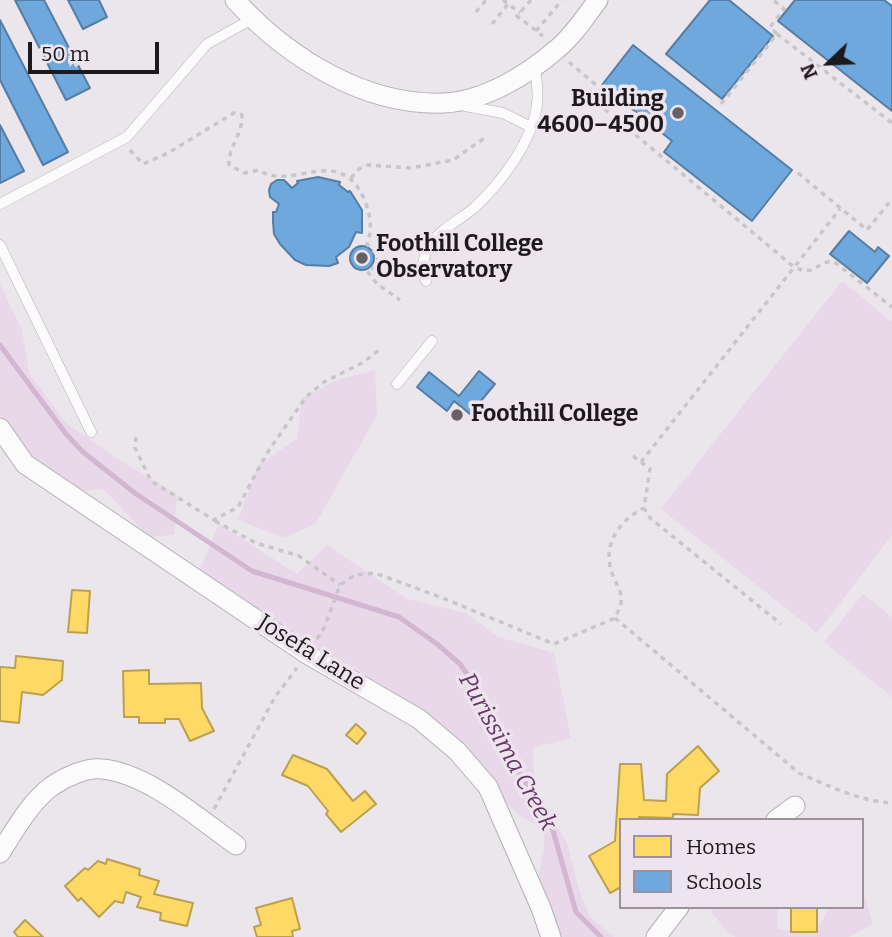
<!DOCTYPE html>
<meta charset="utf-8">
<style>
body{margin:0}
#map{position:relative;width:892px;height:937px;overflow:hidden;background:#ebe6eb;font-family:Bitter,serif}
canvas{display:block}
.legend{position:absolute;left:619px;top:818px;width:245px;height:91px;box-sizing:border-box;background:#ede4ed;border:2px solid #9a939a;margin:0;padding:9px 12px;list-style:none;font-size:21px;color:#1d1a1d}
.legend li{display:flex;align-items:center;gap:14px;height:35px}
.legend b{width:35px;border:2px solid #9a939a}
.north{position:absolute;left:794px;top:28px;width:70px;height:70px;-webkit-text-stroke:5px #ede4ed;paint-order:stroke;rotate:247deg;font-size:19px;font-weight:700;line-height:28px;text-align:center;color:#1d1a1d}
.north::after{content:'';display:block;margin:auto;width:24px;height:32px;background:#1d1a1d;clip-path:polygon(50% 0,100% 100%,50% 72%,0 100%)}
.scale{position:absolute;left:28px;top:42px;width:131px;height:32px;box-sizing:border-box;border:4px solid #1d1a1d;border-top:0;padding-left:9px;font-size:21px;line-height:24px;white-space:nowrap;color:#1d1a1d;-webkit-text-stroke:5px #ede4ed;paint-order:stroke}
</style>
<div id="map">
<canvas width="892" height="937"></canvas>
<ul class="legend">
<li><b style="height:19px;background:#ffd966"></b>Homes</li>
<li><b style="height:19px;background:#6fa8dc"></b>Schools</li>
</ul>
<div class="north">N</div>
<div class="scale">50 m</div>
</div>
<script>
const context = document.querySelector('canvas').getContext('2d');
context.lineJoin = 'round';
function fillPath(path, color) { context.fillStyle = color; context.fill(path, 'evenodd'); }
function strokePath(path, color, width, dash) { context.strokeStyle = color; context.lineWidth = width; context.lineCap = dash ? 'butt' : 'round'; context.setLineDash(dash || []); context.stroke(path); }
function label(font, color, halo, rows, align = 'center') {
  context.font = font + ' Bitter,serif'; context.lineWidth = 7; context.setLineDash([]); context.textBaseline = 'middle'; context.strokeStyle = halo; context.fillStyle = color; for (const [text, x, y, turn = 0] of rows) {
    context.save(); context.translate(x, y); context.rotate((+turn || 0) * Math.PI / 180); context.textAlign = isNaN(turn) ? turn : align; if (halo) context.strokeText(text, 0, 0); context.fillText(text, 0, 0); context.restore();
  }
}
const green = new Path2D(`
 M842,281l50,41v213l-75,98 -156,-124z
 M0,284l22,46 7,43 36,49 53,37 59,35 -3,41 -25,2 -45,-47 -33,1 -40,-32 -31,-40z
 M375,370l2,45 -61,108 -31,15 -47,-18 20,-55 39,-26 5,-41 35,-18z
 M219,524l78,50 30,-29 80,54 59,14 32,24 56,16 17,85 -38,10 1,39 33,56 13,50 10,24 24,20h-57l-22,-46 9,-42v-22l-20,-8 -21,-19 -27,-38 -39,-40 -83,-54 -107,-61 -47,-37z
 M863,594l29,23v80l-68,-55z
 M862,897h3l8,27 -24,13h-113l-9,-5 -16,-21 8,-4h58l1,22 37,5 15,-27h32z`);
const homes = new Path2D(`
 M72,590l18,1 -3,42 -19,-1z
 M16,656l47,5 -1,19 -19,15 -21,-3 -3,31 -19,-2v-54l15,1z
 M149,670v14l52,-1 1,25 12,23 -24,10 -11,-22h-14v4h-26v-6h-15l-1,-46z
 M356,724l10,9 -9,11 -11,-9z
 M698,746l21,25 -19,17 -2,27 -25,-1v4l-34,-1v3h-18v67l-11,6 -21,-37 26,-15 5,-77h21l3,36 22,1 1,-27z
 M293,755l34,14 26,32 12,-10 11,13 -35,28 -15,-18 2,-3 -20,-25 -26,-11z
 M107,859l33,10 -1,6 20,6 -5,13 39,9 -6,23 -27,-6 1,-7 -24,-6 4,-10 -15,-5 -3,11 -8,-2 -16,16 -18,-19 -3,3 -13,-15 20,-18 3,2 10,-9 8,3z
 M292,898l8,31 -8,2 1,6h-36l-3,-10 7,-2 -5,-17z
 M791,907h26v25h-26z
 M25,920l18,17h-25l-4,-5z`);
const schools = new Path2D(`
 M15,0h29l46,88 -24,12z
 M68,0h31l8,17 -24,12z
 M710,0h19l44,36 -51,63 -56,-45z
 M795,0h89l8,6v105l-114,-90z
 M0,20l68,132 -25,13 -43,-85z
 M633,45l159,125 -40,51 -88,-69 8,-11 -70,-56z
 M0,125l24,46 -24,12z
 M318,177l22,5 -1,3 9,7 2,-1 12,19v23l-6,-1 -7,15 -13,10 2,6 -9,3 -23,-1 -11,-5 -15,-16 -6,-10 -1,-12v-10h3l3,-8 -9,-7 -1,-7 2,-6 6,-4h7l8,8 6,-5 -1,-2z
 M849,231l26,21 3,-5 11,9 -22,27 -37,-29z
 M350 258a12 12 0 1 1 24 0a12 12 0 1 1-24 0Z
 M479,371l16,13 -25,30 -16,-13 -7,10 -30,-24 12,-15 30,24z`);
const stream = new Path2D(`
 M0,345l66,89 17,18 53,42 116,77 147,46 38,27 23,20 16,23 17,45 57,88 26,92 25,25`);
const path = new Path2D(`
 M503,0l17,13
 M531,0l-14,16 26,20
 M476,12l10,-12
 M492,24l16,-20
 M536,31l26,-31
 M777,34l115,89
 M569,62l40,34 -8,10 193,161c21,10 20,-4 39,-6l59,46
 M721,104l56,-70 -7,-7 14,-18 -11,-9
 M130,150l13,14 25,-11 66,-40 8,2c1,19 -14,32 -13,50l15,8 15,-3c33,23 81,-29 106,31 5,14 8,28 2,43l11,12 -1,10 -10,5 10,13 23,16
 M798,173l69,57 25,-31
 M351,178l8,-9 9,-4 43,3 42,-8 33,-23
 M136,437l-1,11 16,33 63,39 24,-13 29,-54 39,-56 18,-15 40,-20 16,-13
 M633,456l17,13 -6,39 6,10 131,106
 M641,462l199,-253
 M215,521l41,22 43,13 41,29
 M615,618l184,155c30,13 60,28 93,30
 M317,639l7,-11 16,-43 15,-10 20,-2 70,26 109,45 61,-26c2,-5 5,-10 6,-15 1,-11 -4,-18 -8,-27 -12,-30 5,-55 31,-68
 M214,809l61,-112 22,-29`);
const service = new Path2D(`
 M465,106l38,7 28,14
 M0,204l127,-67 80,-93 45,-25
 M0,245l91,187
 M426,281c-3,-13 -4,-23 3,-35 11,-17 31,-26 45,-38 27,-25 59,-67 63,-104 2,-12 -1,-25 -2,-37
 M397,384l35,-43`);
const minor = new Path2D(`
 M235,0c52,57 129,106 209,103 41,-2 83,-28 113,-54 16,-13 28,-32 41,-49
 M0,428l25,36 282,190 112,65 38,32 31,36 53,121 10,29
 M776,820l19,-14
 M0,853c15,-23 30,-51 52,-67 13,-9 35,-19 50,-17 46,4 97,50 134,76
 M656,937l23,-30`);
const markers = [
 [678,113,7,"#656165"],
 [362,258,7,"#656165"],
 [457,415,7,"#656165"]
];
const poiNames = [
 ["Building",664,100,"right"],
 ["4600–4500",664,126,"right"],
 ["Foothill College",376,245],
 ["Observatory",376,271],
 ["Foothill College",471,415]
];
const streetNames = [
 ["Josefa Lane",311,653,32]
];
const waterNames = [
 ["Purissima Creek",507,752,61]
];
fillPath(green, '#e9d8e9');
fillPath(homes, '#ffd966');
strokePath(homes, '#bba050', 2);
fillPath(schools, '#6fa8dc');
strokePath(schools, '#567da3', 2);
strokePath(stream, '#d2b6d2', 5);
strokePath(service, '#b3b0b3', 11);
strokePath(minor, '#b3b0b3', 21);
strokePath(path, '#c8c6c8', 3.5, [5, 5]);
strokePath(service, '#fcfbfc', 10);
strokePath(minor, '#fcfbfc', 19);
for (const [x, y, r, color] of markers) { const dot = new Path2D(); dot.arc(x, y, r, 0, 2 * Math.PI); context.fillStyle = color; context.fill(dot); strokePath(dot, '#ede4ed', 2.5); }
label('bold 23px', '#1d1a1d', '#ede4ed', poiNames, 'left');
label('23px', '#1d1a1d', '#ede4ed', streetNames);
label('italic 24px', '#663768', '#ede4ed', waterNames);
</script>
